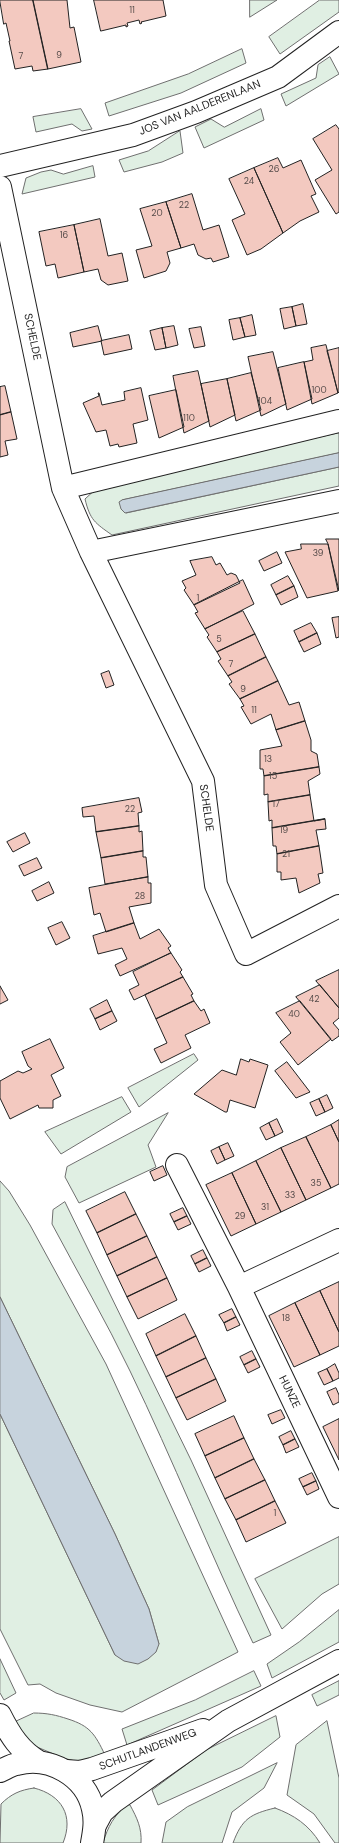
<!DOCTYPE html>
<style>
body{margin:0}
canvas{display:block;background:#fff}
</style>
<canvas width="339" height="1843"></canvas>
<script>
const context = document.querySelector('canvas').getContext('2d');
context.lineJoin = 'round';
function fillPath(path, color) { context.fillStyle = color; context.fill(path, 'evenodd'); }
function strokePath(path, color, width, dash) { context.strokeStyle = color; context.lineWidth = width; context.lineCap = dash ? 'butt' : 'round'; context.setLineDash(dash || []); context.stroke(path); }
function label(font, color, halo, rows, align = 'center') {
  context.font = font + ' "DM Sans",sans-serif'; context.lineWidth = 3; context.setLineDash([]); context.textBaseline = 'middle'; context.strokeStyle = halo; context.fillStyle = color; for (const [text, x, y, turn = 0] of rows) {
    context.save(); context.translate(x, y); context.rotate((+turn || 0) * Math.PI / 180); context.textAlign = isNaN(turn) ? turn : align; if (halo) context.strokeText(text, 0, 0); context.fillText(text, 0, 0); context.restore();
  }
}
const green = new Path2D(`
 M250,0h27l-27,17z
 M320,0h19v12l-59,42 -11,-17z
 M242,49l4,14 -65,30 -72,23 -4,-13 83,-29z
 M330,57l9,17 -53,32 -5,-12 35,-16 2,-13z
 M81,109l11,20 -10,2 -10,-7 -36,8 -3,-15z
 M261,109l3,11 -60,28 -9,-21 16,-8 13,8z
 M180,131l3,22 -21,9 -38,10 -5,-12 29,-9z
 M93,166l2,11 -73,17 4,-16 15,-6 10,-2 12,4z
 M339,433v20l-217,47 4,13 213,-46v19l-227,49c-17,-12 -22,-15 -27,-36l12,-11z
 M194,1054l4,6 -59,47 -11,-19z
 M122,1097l9,15 -70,42 -16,-22z
 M168,1113l-20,32 8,22 -77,36 -14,-26 2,-10z
 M0,1181l9,10 21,34 76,139 132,288 -116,60 -32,-7 -34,-12 -16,-9 -12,1 -28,-56v-215l115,241 44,-11 -10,-35 -34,-75 -115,-237z
 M65,1202l126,258 80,175 -18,8c-43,-90 -80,-183 -123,-272 -24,-50 -52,-98 -78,-147l1,-14z
 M339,1537v47l-17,10 -40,35 -27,-50z
 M339,1610v32l-67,36 -5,-14 32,-22z
 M0,1659l16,34 -12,7 -4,-7z
 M254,1671l7,15 -134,59 -5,-16 73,-29z
 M339,1681v14l-22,11 -5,-11z
 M34,1713c13,0 22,2 34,6 22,7 27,15 37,36l-10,6h-20l-12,-3 -33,-14 -15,-22z
 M276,1716l4,21 -38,30 -84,38 -6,-15 54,-40z
 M327,1721l12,57v65h-4l-21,-29 -27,-19 9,-50z
 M277,1763l-13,25 -32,24 -10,31h-60l4,-21 21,-15z
 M34,1788c28,7 40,28 29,55h-63l1,-39c10,-10 19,-14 33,-16z
 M127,1804l3,1c7,13 12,23 11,38h-38c5,-17 11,-27 24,-39z
 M275,1808c19,7 34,17 45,35h-87c9,-24 17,-29 42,-35z`);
const water = new Path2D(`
 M339,453v14l-214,46 -4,-4 -2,-7 3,-2z
 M0,1297l115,237 34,75 10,35 -3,8 -8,7 -10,5 -14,-3 -9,-6 -115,-241z`);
const building = new Path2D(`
 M0,0h33l15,69 -15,2 -1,-5 -17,3 -6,-28h1l-4,-18 -2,1z
 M33,0h34l3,28 4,-1 7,35 -33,7z
 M94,0h69l3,16 -25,6 1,1 -2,1 -1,-4 -12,3 1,3 -2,1v-2l-25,6z
 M336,125l3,4v83l-3,2 -21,-34 17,-10 -19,-31z
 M278,158l5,10 18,-8 15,34 -5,2 8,16 -19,9 -17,12 -29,-65z
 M254,168l29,65 -22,16 -14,6 -15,-35 13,-6 -16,-35z
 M192,194l11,36 16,-5 10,32 -16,5 -2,-4 -5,1 -8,-4 -4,-11 -13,4 -15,-46z
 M166,202l15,46 -14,4 3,11 -4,8 -22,7 -8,-28 16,-4 -12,-37z
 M100,219l8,37 14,-3 6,28 -20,4 -7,-5 -3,-11 -14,3 -10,-47z
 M74,225l10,47 -26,6 -3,-14 -9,2 -7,-34z
 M303,304l4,20 -11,2 -4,-19z
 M292,307l4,19 -12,3 -4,-20z
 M252,315l4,20 -11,2 -5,-19z
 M240,318l5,19 -12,3 -4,-20z
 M98,326l4,15 -29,6 -3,-14z
 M174,326l4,19 -12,3 -4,-20z
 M201,327l4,19 -11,2 -5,-19z
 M162,328l4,20 -11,2 -5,-19z
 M129,335l3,14 -28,6 -3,-14z
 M326,345l12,48 -26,11 -8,-42 9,-2 -2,-12z
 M339,348v44l-1,1 -11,-42z
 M273,352l13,52 -25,12 -13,-59z
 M304,362l8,37 -25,11 -9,-42z
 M198,371l11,50 -25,12 -11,-57z
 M251,373l10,37 -25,11 -9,-42z
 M227,379l8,36 -25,12 -9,-43z
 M5,386l6,26 -11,3v-28z
 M141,388l7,32 -15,4 4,19 -18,4 -1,-3 -8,2 -4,-16 -10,2 -13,-29 16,-7 -1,-3h1l3,12 23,-5 -1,-8z
 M176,390l8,37 -25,11 -10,-42z
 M11,412l6,27 -12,2 3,14 -8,2v-42z
 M326,539h13v52l-11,-47z
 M301,544h27l10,47 -31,7 -22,-46 16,-3z
 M277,552l5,11 -18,8 -5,-10z
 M212,557l4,8 4,-2 7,12 4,-2 5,2 4,8 -46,22 -10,-15 2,-2 -4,-7 14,-6 -6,-14z
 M288,576l6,10 -18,9 -5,-10z
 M243,580l11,24 -49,25 -10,-16 3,-1 -4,-7z
 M294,586l4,11 -17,8 -5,-10z
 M243,611l12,23 -38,18 -10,-15 2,-2 -4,-6z
 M339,617v20l-3,1 -4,-20z
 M311,623l6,10 -18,9 -5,-11z
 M317,633l4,11 -17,8 -5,-10z
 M255,634l11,23 -38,19 -10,-15 3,-2 -4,-7z
 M266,657l12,24 -38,18 -11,-15 3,-2 -4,-6z
 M109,671l5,14 -8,3 -5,-14z
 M278,681l11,24 10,-3 6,19 -29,9 -5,-16 -20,10 -10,-17 3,-1 -4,-7z
 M305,721l6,19v11l6,3 2,13 -55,9 -1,-7h-3v-19l22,-4 -6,-16z
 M319,767l1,7 -12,7 2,14 -42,7v-8l-4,1v-19z
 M310,795l4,26 11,-2 -53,9v-8l-3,1 -1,-19z
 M139,798l3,14 -4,1 1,13 -43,6 -2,-16 -11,1 -1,-9z
 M325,819l1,10 -10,1 3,16 -42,8 -1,-8h-3l-1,-18z
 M139,826v6l3,-1 1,20 -42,7 -5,-26z
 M25,833l5,10 -17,9 -6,-10z
 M319,846l4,27 -5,1 2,9 -21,10 -3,-15 -15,2v-8h-4v-18z
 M143,851v6h3l2,20 -43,7 -4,-26z
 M37,858l5,10 -18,8 -5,-10z
 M148,877v6h3v20l-22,4 5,16 -28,9 -6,-19 -6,2 -5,-27z
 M49,882l5,11 -17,8 -5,-10z
 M62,922l8,16 -14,7 -8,-17z
 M134,923l6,16 19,-10 12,17 -3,2 3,5 -51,23 -5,-11 12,-6 -5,-11 -24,6 -5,-18z
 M171,953l11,17 -2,2 3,5 -49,23 -5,-10 10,-5 -6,-13z
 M339,970v38l-23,-27z
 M183,977l10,17 -2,1 3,6 -38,18 -11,-24z
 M320,985l19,23v10l-6,5 6,7v6l-7,5 -36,-44z
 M0,986l8,14 -8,4z
 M107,1000l5,11 -17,8 -5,-10z
 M194,1001l7,10 3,-2 6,14 -25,12 6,13 -30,15 -7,-14 13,-6 -11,-24z
 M300,1001l31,38 -33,26 -18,-23 11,-9 -15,-20z
 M112,1011l5,10 -17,9 -5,-11z
 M50,1039l14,29 -13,7 10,21 -8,4v8h-14l-1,-3 -28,14 -10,-21v-17l18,-10 5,2 9,-4 -4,-3 -6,-14z
 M241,1059l8,3 1,-3 18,6 -13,43 -25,-8 -3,12h-2l-31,-18 28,-24 14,5z
 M287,1062l23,30 -14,6 -21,-27z
 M327,1095l6,13 -8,4 -6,-13z
 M319,1099l6,13 -9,4 -6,-13z
 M277,1119l6,13 -8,4 -6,-13z
 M339,1120v22l-8,-17z
 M269,1123l6,13 -9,4 -6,-12z
 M331,1125l8,17v42l-8,4 -25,-51z
 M306,1137l25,51 -25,12 -25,-52z
 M228,1143l6,13 -9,4 -6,-13z
 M219,1147l6,13 -8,4 -6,-13z
 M281,1148l25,52 -25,12 -25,-51z
 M256,1161l25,51 -25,12 -24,-51z
 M163,1166l4,9 -13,6 -4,-9z
 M232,1173l24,51 -25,12 -25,-51z
 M125,1192l11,22 -39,19 -11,-22z
 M183,1208l4,8 -13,6 -4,-8z
 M136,1214l11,22 -40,19 -10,-22z
 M187,1216l4,8 -13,6 -4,-8z
 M147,1236l10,21 -40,19 -10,-21z
 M203,1250l4,8 -12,6 -4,-8z
 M157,1257l10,21 -40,19 -10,-21z
 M207,1258l4,8 -12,6 -4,-8z
 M167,1278l10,22 -39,19 -11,-22z
 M339,1282v50l-19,-41z
 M320,1291l19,41v14l-19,9 -25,-52z
 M295,1303l25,52 -26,12 -25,-51z
 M232,1309l4,8 -12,6 -5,-8z
 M185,1314l11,22 -40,20 -10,-22z
 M236,1317l4,8 -13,6 -3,-8z
 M196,1336l10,22 -40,19 -10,-21z
 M252,1351l4,8 -12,6 -4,-8z
 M206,1358l10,21 -40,19 -10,-21z
 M256,1359l4,8 -12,6 -4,-8z
 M335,1364l4,9v5l-6,3 -6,-12z
 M327,1369l6,12 -9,4 -6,-12z
 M216,1379l10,22 -39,19 -11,-22z
 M336,1388l3,7v7l-6,3 -6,-13z
 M281,1410l4,8 -13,6 -4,-9z
 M234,1416l10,22 -39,18 -10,-22z
 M339,1419v41l-16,-33z
 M291,1431l4,8 -12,6 -4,-8z
 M244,1438l10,21 -39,19 -10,-22z
 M295,1439l4,8 -13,6 -3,-8z
 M254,1459l11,21 -40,19 -10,-21z
 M312,1473l4,8 -13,6 -4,-8z
 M265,1480l10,21 -39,19 -11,-21z
 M316,1481l3,8 -12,6 -4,-8z
 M275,1501l11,22 -40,19 -10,-22z`);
const minor = new Path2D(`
 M0,187l63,301 28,64 112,229 13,104 30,69 93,-48
 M63,488l276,-67
 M91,552l248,-51
 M177,1165l62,122
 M339,1240l-100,47 100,210`);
const tertiary = new Path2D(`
 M0,166l133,-31 63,-23 82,-35 61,-45
 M66,1771l14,1 12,-3 111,-39
 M95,1825l7,-13 11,-10 115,-81 111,-60`);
const secondary = new Path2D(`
 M0,1715c10,20 20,36 39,47
 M0,1771c5,-2 11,-6 17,-7 32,-9 69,12 76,45 3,12 1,23 -1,34`);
const numberNames = [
 ["11",132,11],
 ["9",59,56],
 ["7",21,57],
 ["26",274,170],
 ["24",249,182],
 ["22",184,206],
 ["20",157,214],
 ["16",64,236],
 ["100",319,391],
 ["104",265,402],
 ["110",189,419],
 ["39",318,554],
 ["1",198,599],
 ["5",219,640],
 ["7",231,665],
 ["9",243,690],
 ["11",254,711],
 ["13",268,760],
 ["15",273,777],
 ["17",276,805],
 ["22",130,810],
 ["19",284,831],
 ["21",286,855],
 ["28",140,897],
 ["42",314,1000],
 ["40",294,1015],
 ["35",316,1184],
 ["33",290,1196],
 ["31",265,1208],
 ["29",240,1217],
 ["18",286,1319],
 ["1",275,1514]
];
const streetNames = [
 ["JOS VAN AALDERENLAAN",200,108,-22],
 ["SCHELDE",32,337,78],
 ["SCHELDE",206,808,82],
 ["HUNZE",289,1392,64],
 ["SCHUTLANDENWEG",148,1750,-20]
];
fillPath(green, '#e0efe3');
strokePath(green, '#6f6f6f', 1);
fillPath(water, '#c7d3dd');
strokePath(water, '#6f6f6f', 1);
fillPath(building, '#f3c9c0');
strokePath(building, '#222', 1);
strokePath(minor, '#222', 24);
strokePath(tertiary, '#222', 24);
strokePath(secondary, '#222', 24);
strokePath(minor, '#fff', 22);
strokePath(tertiary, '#fff', 22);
strokePath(secondary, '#fff', 22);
label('9px', '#564c4a', null, numberNames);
label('11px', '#222', '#fff', streetNames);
</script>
